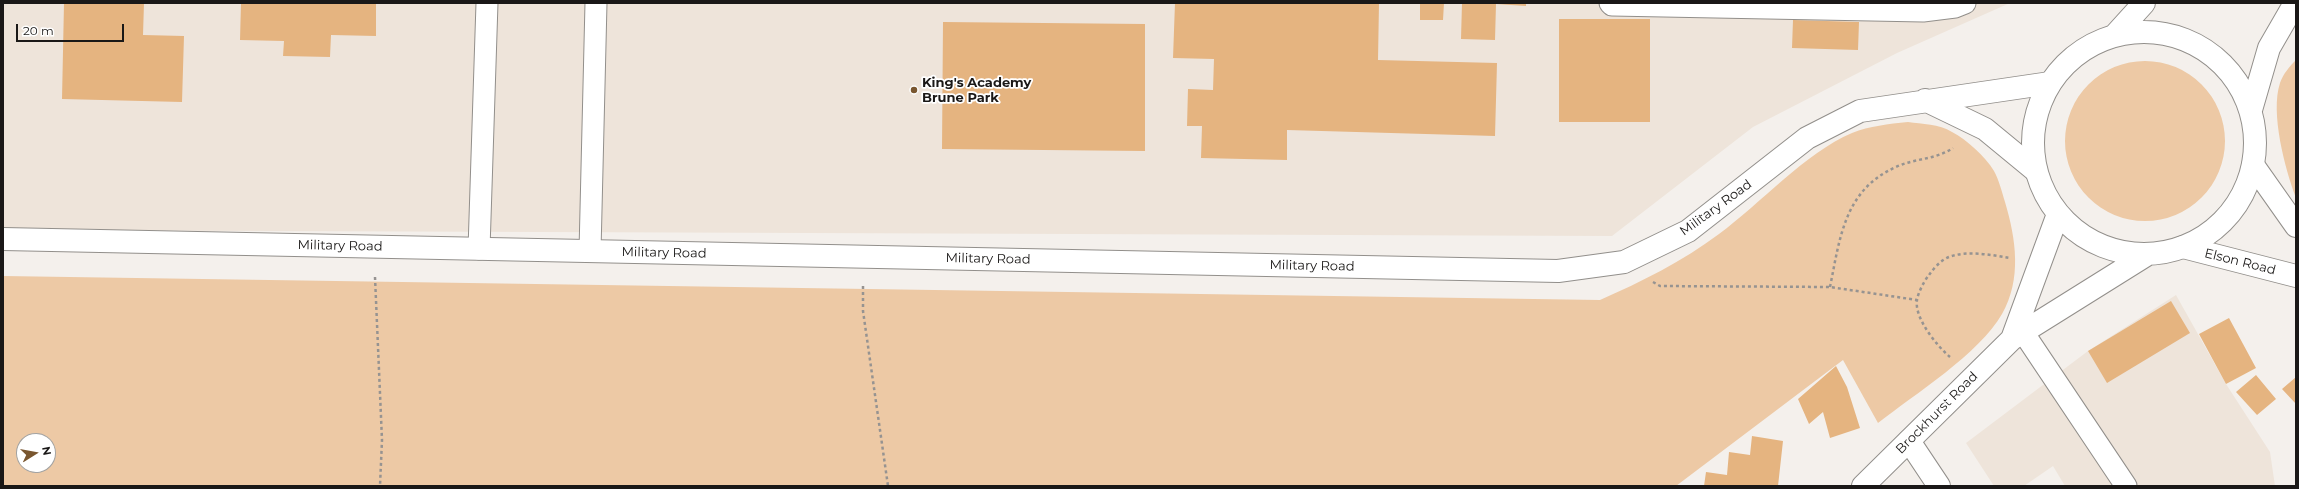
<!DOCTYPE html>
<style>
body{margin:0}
#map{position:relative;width:2299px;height:489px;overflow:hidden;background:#f4f0ec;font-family:Montserrat,sans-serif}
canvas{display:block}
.frame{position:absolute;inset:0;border:4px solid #1a1817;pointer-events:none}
.north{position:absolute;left:16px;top:433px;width:40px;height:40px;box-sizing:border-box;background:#fff;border:1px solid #a3a3a2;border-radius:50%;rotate:79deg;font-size:11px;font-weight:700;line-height:16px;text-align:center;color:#1a1817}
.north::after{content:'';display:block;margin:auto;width:14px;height:18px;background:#79562f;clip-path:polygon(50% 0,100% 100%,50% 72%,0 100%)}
.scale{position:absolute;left:16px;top:24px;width:108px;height:18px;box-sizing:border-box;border:2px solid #1a1817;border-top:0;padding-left:5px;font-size:12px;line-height:14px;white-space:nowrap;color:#1a1817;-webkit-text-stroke:3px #fff;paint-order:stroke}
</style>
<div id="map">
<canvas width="2299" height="489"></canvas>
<div class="frame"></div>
<div class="north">N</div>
<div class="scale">20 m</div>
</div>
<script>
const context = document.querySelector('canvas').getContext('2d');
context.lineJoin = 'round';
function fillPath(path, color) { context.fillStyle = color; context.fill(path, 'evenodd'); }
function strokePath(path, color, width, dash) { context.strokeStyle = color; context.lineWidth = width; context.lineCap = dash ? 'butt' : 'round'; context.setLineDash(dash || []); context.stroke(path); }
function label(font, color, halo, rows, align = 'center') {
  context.font = font + ' Montserrat,sans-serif'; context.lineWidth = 3.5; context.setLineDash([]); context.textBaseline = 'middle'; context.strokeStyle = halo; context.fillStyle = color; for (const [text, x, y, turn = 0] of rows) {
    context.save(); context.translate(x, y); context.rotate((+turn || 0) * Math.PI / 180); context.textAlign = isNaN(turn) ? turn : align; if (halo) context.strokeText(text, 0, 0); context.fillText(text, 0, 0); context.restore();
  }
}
const built = new Path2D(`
 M3,3h2007l-113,50 -144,74 -141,109 -1609,-6z
 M2176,295l50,89 44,68 5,34h-210l-12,-20 -29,20h-30l-28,-43 122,-92z`);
const green = new Path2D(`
 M2296,60v138c-11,-29 -26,-85 -16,-115 3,-9 10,-17 16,-23z
 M2065 141a80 80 0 1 1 160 0a80 80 0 1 1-160 0Z
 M1908,122c14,2 31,2 44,10 15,8 33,24 42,39 5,9 8,21 11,31 11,37 17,77 -3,112 -23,40 -87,80 -124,109l-35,-63 -167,126h-1673v-210l1597,24c41,-18 83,-39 119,-66 41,-30 86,-81 133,-101 18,-7 36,-9 56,-11zM24,441h24v24h-24z`);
const building = new Path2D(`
 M64,3h80l-1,32 41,1 -2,66 -120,-3z
 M241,3h135v33l-45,-1 -1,22 -47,-1 1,-15 -44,-1z
 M1175,3h204l-1,57 119,3 -2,73 -208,-6v30l-86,-2 1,-32h-15l1,-37 25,1 1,-31 -41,-1z
 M1420,3h24l-1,17h-23z
 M1462,3h64v3l-30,-2 -1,36 -34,-1z
 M1559,19h91v103h-91z
 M1793,20l66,2 -1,28 -66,-2z
 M943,22l202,2v127l-203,-2z
 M2171,301l19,32 -83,50 -19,-32z
 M2229,318l27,50 -30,16 -27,-50z
 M1836,366l11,21 13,41 -30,10 -7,-26 -14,12 -11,-25z
 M2256,375l20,24 -19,16 -21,-23z
 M2296,377v27l-14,-15z
 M1752,436l31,5 -5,45h-74l2,-14 21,3 2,-23 21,3z`);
const path = new Path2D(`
 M375,277l7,163 -2,46
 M1653,282l7,4 170,1 87,13
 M863,286v25l25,175
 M1830,287c10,-49 14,-97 66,-120 19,-9 39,-7 57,-19
 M1950,357c-13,-11 -36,-39 -33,-57 1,-7 7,-19 12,-25 5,-7 12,-15 20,-18 19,-7 42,-2 61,1`);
const lane = new Path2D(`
 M1610,3l2,2 311,6 32,-4 10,-4
 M479,249l8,-246
 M590,251l6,-248
 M2023,332l103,154`);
const street = new Path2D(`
 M2253,165l43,61
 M2183,247l113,29
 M1909,441l30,45`);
const secondary = new Path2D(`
 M1925,100l60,29 51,42
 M3,239l1555,32 66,-9 64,-31 119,-93 53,-27 190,-28`);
const primary = new Path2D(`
 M2033 143a111 111 0 1 1 222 0a111 111 0 1 1-222 0Z
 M2115,35l29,-32
 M2251,110l18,-62 26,-45
 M2012,339l46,-125
 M1863,486l149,-147 136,-85`);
const markers = [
 [914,90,4,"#79562f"]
];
const poiNames = [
 ["King's Academy",922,83],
 ["Brune Park",922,98]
];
const streetNames = [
 ["Military Road",1716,208,-36],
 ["Military Road",340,246,1],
 ["Military Road",664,253,1],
 ["Military Road",988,259,1],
 ["Elson Road",2240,262,14],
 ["Military Road",1312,266,1],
 ["Brockhurst Road",1937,413,-45]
];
fillPath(built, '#eee4da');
fillPath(green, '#edc9a5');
fillPath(building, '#e5b480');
strokePath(lane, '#928f8b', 23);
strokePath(street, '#928f8b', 24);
strokePath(secondary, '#928f8b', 24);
strokePath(primary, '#928f8b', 24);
strokePath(path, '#969391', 2.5, [3, 3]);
strokePath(lane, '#fff', 21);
strokePath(street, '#fff', 22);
strokePath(secondary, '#fff', 22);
strokePath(primary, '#fff', 22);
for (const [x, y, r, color] of markers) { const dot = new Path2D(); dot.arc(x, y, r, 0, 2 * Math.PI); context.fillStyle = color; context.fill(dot); strokePath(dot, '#fff', 1.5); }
label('bold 13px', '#1a1817', '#fff', poiNames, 'left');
label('13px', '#1a1817', '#fff', streetNames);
</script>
